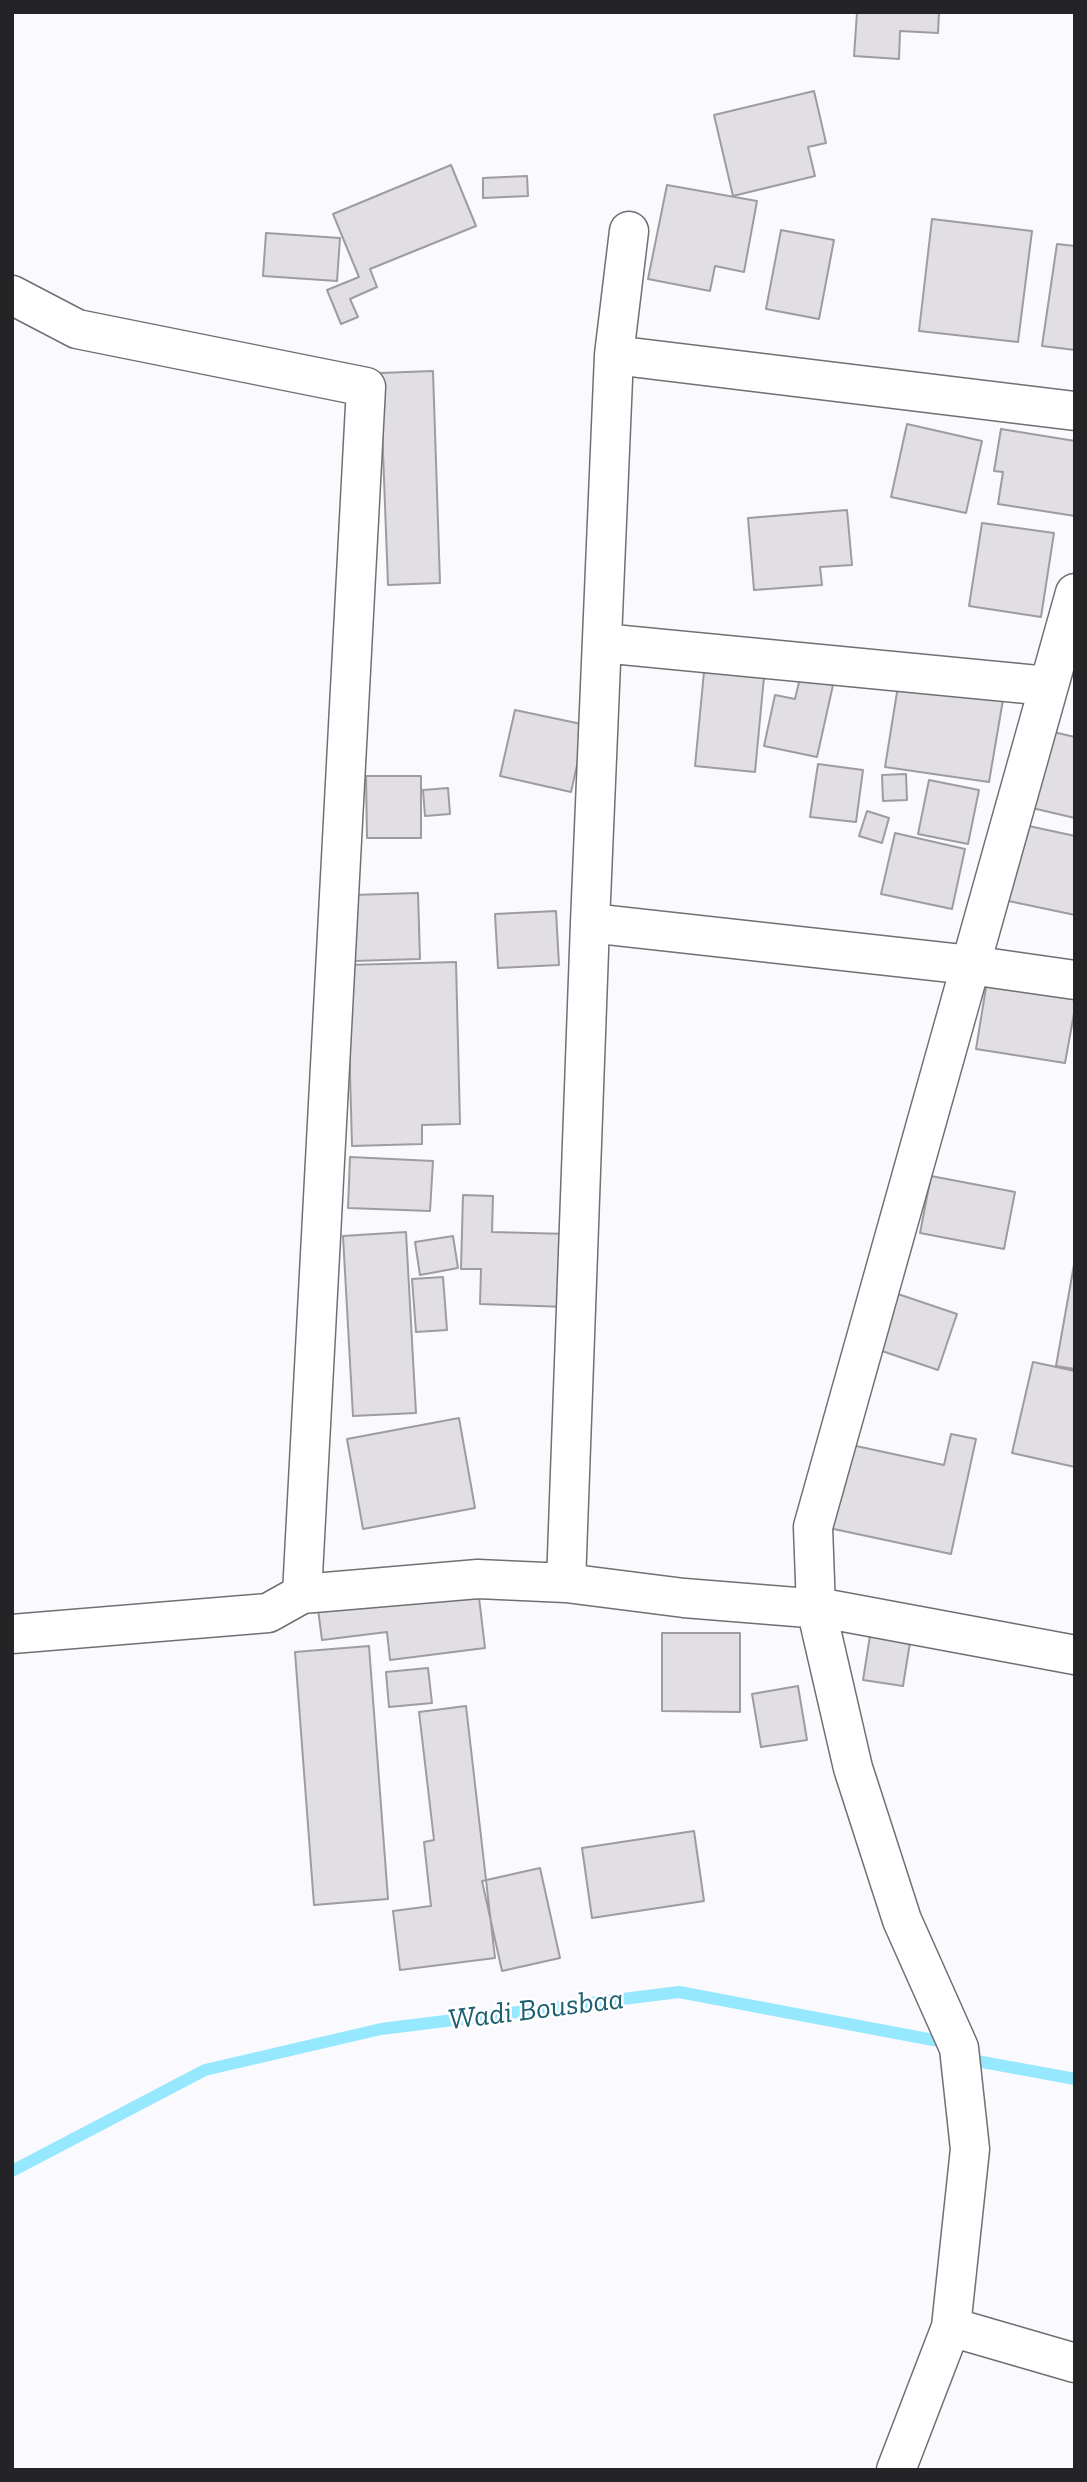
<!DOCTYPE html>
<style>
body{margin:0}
#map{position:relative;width:1087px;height:2482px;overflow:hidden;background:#faf9fd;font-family:"Zilla Slab",serif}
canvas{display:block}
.frame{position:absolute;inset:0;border:14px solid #242325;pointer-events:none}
</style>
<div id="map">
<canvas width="1087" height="2482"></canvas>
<div class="frame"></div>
</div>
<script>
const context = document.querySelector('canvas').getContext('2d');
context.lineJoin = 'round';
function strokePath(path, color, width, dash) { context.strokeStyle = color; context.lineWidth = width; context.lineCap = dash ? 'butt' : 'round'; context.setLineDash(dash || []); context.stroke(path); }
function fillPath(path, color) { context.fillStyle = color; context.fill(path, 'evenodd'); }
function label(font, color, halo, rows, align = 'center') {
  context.font = font + ' "Zilla Slab",serif'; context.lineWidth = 5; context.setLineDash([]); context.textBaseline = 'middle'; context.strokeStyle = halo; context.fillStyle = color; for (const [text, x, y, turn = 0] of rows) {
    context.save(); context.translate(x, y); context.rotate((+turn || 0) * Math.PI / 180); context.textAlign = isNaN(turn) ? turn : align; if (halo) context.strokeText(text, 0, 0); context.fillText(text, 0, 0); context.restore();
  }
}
const stream = new Path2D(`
 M966,2059l109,20
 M12,2171l193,-101 176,-41 298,-37 270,51`);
const building = new Path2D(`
 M857,12h82l-1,21 -38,-2 -1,28 -45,-3z
 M814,91l12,52 -18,4 7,29 -82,20 -19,-81z
 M451,165l25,61 -106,43 7,18 -27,12 8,18 -17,7 -14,-34 32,-13 -26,-63z
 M527,176l1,20 -45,2v-20z
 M667,185l90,16 -13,71 -29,-6 -5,25 -62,-12z
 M932,219l100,12 -14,111 -99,-11z
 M781,230l53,10 -15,79 -53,-10z
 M266,233l74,5 -3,43 -74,-5z
 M1057,244l18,2v104l-33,-4z
 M433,371l7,212 -52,2 -8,-212z
 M907,424l75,17 -16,72 -75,-16z
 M1001,429l74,12v75l-77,-12 5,-32 -9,-1z
 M847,510l5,55 -32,2 2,18 -68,5 -6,-72z
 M982,523l72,10 -13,84 -72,-11z
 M704,672l60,5 -9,95 -60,-6z
 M800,678l33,7 -16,72 -53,-11 11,-51 20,4z
 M898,686l107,2 -16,94 -104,-15z
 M515,710l71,15 -15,67 -71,-16z
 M1049,731l26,6v81l-43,-10z
 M818,764l45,6 -7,52 -46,-5z
 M906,774l1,26 -24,1 -1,-26z
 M366,776h55v62h-54z
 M929,780l50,10 -11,54 -50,-10z
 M448,788l2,26 -25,2 -2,-26z
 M867,811l22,7 -7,25 -23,-7z
 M1015,823l60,13v79l-76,-16z
 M895,833l70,16 -13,60 -71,-15z
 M418,893l2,66 -66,2 -2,-66z
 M556,911l3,54 -61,3 -3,-54z
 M456,962l4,162 -38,1v19l-70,2 -5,-181z
 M988,975l87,14v19l-10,55 -89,-14z
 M350,1157l83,4 -3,50 -82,-3z
 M931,1176l84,16 -11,57 -84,-16z
 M463,1195l30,1 -1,36 77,2 -2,73 -87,-3 1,-35h-20z
 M406,1232l10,181 -63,3 -10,-180z
 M453,1236l5,32 -38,7 -5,-33z
 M1075,1259v110l-19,-3z
 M443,1277l4,53 -31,2 -4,-53z
 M895,1293l62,21 -19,56 -62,-21z
 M1033,1362l42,9v96l-63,-14z
 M459,1418l16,90 -112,21 -16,-90z
 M951,1434l25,5 -25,115 -122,-26 18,-84 97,21z
 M478,1589l7,59 -95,12 -3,-28 -65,8 -4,-31z
 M872,1623l40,7 -9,56 -40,-6z
 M662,1633h78v79l-78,-1z
 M369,1646l19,253 -74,6 -19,-253z
 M428,1668l4,35 -43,4 -3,-35z
 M798,1686l9,54 -46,7 -9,-53z
 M466,1706l29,252 -95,12 -7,-59 38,-5 -7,-64 10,-2 -15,-128z
 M694,1831l10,70 -112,17 -10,-70z
 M540,1868l20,90 -58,13 -20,-90z`);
const street = new Path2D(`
 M12,295l65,34 289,58 -64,1207
 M614,355l461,56
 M602,643l446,43
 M590,923l380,42 105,15
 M566,1583l24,-660 24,-568 15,-124
 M12,1634l256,-21 34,-19 176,-15 88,4 118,15 149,12 242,45
 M951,2327l124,36
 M896,2470l55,-143 19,-178 -11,-101 -57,-128 -49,-152 -37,-160 -3,-81 262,-934`);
const waterNames = [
 ["Wadi Bousbaa",536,2010,-7]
];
strokePath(stream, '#96e8ff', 12);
fillPath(building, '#e1dfe4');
strokePath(building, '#9e9ca1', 2);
strokePath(street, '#706f72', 41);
strokePath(street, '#fff', 38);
label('italic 30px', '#1e6071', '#fff', waterNames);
</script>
